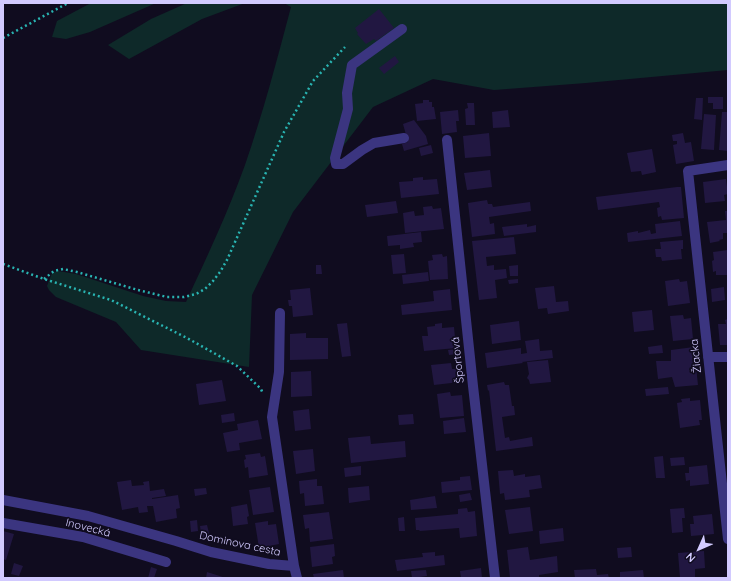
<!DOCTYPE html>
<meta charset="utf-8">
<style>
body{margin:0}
#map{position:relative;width:731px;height:581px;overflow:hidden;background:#100c1f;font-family:Quicksand,sans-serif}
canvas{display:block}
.frame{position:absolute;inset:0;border:4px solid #d2caff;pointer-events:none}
.north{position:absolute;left:679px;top:529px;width:40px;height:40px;-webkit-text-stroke:3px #100c1f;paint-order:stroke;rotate:225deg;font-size:11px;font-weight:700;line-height:16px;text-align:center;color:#d2caff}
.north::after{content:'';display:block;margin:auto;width:14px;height:18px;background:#d2caff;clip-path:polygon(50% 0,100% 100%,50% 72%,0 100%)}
</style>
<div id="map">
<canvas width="731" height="581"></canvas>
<div class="frame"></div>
<div class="north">N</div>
</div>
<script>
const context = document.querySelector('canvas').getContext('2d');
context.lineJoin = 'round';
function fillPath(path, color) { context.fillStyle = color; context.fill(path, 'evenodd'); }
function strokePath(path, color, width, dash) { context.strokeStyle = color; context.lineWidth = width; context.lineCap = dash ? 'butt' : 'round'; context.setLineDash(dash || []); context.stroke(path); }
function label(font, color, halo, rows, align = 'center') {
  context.font = font + ' Quicksand,sans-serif'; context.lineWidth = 3.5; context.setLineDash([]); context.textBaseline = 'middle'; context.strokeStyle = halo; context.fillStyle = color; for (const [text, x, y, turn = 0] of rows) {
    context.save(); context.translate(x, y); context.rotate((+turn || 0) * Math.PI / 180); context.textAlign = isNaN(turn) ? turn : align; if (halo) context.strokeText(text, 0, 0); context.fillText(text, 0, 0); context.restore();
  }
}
const green = new Path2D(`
 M91,3h65l-66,29 -24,7 -14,-2 5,-16z
 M187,3h58l-43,16 -73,40 -21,-14 43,-26z
 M284,3h444v67l-142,13 -92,7 -61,-11 -60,28 -80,105 -41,83 -3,72 -108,-17 -25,-28 -60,-25 -7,-7 -2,-4 5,-13 6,-2 18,3 67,22 23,5 20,1c21,-45 42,-90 59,-137 18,-52 32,-105 46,-158z`);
const building = new Path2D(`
 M379,9l15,19 -18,13 -2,-2 -8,5 -9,-10 1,-1 -3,-5z
 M395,56l4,6 -15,12 -5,-6z
 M708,97h15v12h-10v-6h-5z
 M696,98h7l-1,22 -8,-1z
 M423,100h6v2h3v5h2l2,12 -19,2 -2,-17 8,-1z
 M467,103h7l1,22h-9l-1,-16 3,-1z
 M458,110l1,11h-3l1,11 -15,2 -2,-22z
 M508,110l2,17 -17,1 -1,-16z
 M722,112h6v39l-9,-1z
 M704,114l12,1 -2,35 -13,-1z
 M414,120l12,16 2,8 -24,7 -2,-7 6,-2 -5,-18z
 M489,133l2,23 -26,2 -2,-22z
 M683,133l2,10 6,-1 3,19 -18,3 -3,-19 4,-1v-3h-4l-1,-6z
 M431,145l2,8 -12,3 -2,-8z
 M652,149l4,23 -14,3 -1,-4 -10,1 -4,-19z
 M490,170l2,17 -25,3 -3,-17z
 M423,177v3l14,-1 2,15 -38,4 -2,-16 14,-1v-3z
 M726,179l2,15 -4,1 1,6 -20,2 -2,-21z
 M677,187h4l3,31 -22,2 -1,-4 -3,1 -1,-9 3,-1 -1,-5 -61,8 -2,-13z
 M487,200l1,4h4l1,3 37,-5 1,9 -42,6 1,7 4,-1 1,11 -23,3 -4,-34z
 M396,201l2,12 -31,4 -2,-12z
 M432,206l1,3 8,-1 3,21 -39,4 -2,-20 11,-2 1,5 9,-1 -1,-8z
 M725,211h3v22h-5v6l-4,1 1,1 -10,2 -3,-21 19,-2z
 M680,221l2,15 -54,6 -1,-9 11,-2v2l12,-3 1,4 5,-1 -1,-9z
 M527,224v3l9,-2v7l-32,4 -2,-9z
 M421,232l1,10 -9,1 1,4 -14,2v-4l-12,1 -1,-10z
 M514,237l2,17 -30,3 1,9 7,-1v5l12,-1 1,9 -12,2 2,18 -18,2 -7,-59z
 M683,240v9h-2l1,10 -20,2 -1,-4h-5l-1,-8h6l-1,-7z
 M728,250v25h-12v-4l-3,1 -1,-11 2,-1 -1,-8z
 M404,254l2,19 -13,1 -2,-19z
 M442,254l1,3 4,-1 1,23 -18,1 -2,-19 5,-1 -1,-5z
 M316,265h5l1,9h-6z
 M518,265v11h-8l-1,-10z
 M428,272l1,9 -26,3 -1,-9z
 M518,279v4l-9,1 -1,-4z
 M679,279l1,3 7,-1 3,22 -22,3 -3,-25z
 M554,286l2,16 12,-1 1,10 -21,3 -1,-6 -9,1 -3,-21z
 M724,287l1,13 -13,2 -1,-13z
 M310,288l3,27 -20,2 -1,-11h-3l-1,-6h3l-1,-10z
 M450,289l2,21 -50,5 -1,-10 33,-4 -1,-10z
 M652,310l2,20 -20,2 -2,-20z
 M683,315l1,4 7,-1 2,21 -20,2 -3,-25z
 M728,319v26h-8l-2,-21h8l-1,-4z
 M519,321l2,19 -29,4 -2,-19z
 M347,323l4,33 -9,1 -5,-33z
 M442,323v5l12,-1 2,21 -32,3 -2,-15h6l-1,-9 8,-1v-2z
 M306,333v5h22v21l-38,1v-26z
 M539,339l1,12 12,-1 1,8 -31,4 1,1 -36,5 -2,-15 36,-5v6l6,-1 -2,-12z
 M662,345l1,8 -14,1 -1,-7z
 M694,347l4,38 -23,2 -3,-10 -14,2 -2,-18h15v-11z
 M456,349l1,5 -8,1 -1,-5z
 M548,360l3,22 -21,2 -1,-4 -2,-2 2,-4 -2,-12z
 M451,363l1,6h7l1,13 -26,3 -3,-20z
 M311,371l1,25 -21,1v-25z
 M222,380l4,21 -27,4 -3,-21z
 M504,382l1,3h4l3,21h2l1,9 -13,2 3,21 4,-1 1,4 22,-4 1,9 -37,5 -7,-61 -1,1 -1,-6z
 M668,387l1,7 -23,2 -1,-7z
 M450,392l1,4 11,-1 2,21 -24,2 -3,-24z
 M690,398v3l10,-1 2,20h-3l1,5 -20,3 -3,-25 5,-1 -1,-3z
 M309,409l2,20 -16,2 -2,-20z
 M234,413l1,8 -13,2 -1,-8z
 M413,414l1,10 -15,1 -1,-10z
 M464,418l2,14 -22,2 -1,-13z
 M258,420l4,19 -23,4 1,7 -13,2 -4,-19 15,-3 -1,-6z
 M370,436l1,8 34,-3 1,16 -55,6 -3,-25z
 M313,449l2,22 -19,3 -3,-23z
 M260,453l1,4 4,-1 3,19 -19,3 -1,-11 -3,1 -1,-8 2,-1 -1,-4z
 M663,456l2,22h-9l-2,-21z
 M684,457l1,8 -14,1 -1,-8z
 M707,465l2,19 -19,2v-6l-4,1 -1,-8h4v-6z
 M361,466v9l-16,2 -1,-9z
 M513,470l1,6 11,-2v3l15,-2 2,13 -13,2 1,7 -25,3 -1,-7 -4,1 -2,-23z
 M470,476l2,14 -30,3 -1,-11 19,-2v-3z
 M317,479v7h5l2,18 -19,2 -1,-13 -4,1 -1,-13z
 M131,480l1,6 12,-1 -1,-3 6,-1 1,10 14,-2 2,7 -14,2v1l26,-4 2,13 -4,1 1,9 -21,4 -3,-16h-6l1,6 -9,1 -1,-6 -16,3 -5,-28z
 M369,486l1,14 -21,3 -1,-15z
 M270,487l4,25 -21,3 -4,-25z
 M206,488l1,6 -12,2 -1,-7z
 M470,493l2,7 -12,2 -1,-7z
 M435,496l2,12 -26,2 -1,-10z
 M247,504l2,12 -2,1 1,7 -15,2 -2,-19z
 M530,507l3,24 -24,3 -4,-24z
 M467,508l1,4 7,-1 2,25 -17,2 -1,-10 -39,3 -1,-1h-3l-1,-12 43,-4v-5z
 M684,508l1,10h-3l1,14 -11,1 -2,-24z
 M329,512l4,27 -23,3 -1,-14 -4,1 -2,-14z
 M712,514l2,20 -23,2 -1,-12h4l-1,-8z
 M404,517l1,14h-6l-1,-13z
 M197,520l1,11 -7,1 -1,-11z
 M268,521v4l8,-1 3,20 -20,4 -4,-25z
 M207,525l3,12 -8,2 -2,-13z
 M563,528l1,13 -24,3 -1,-13z
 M3,531l11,3 -8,26 -3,-1z
 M334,544l1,12 -3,1 1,7 -21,3 -2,-20z
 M528,547l2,13 27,-4 1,16 -19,3v3h-29l-3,-28z
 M631,547l1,10 -14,1 -1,-10z
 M704,551l1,17 -10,1v9h-15l-2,-25z
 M435,552v4l9,-1 1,10 -48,6 -2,-11 28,-3 -1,-4z
 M14,563l9,3 -4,10 -8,-2z
 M151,567l6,2 -3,9h-6z
 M481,568l1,10h-21l-1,-7z
 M596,569l1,6 11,-1 1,4h-34l-1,-8z
 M343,570l1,8h-30l-1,-4z
 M426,570l1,6 -15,2 -1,-7z
 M643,570l1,8h-24v-6z
 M207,572l19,6h-20z`);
const path = new Path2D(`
 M3,38l65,-35
 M3,264l41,15 67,21 76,38 50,28 24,23 2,5
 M44,279l10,-8 9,-2 14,3 61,18 29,7h17l12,-3 9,-5 8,-8 7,-9 7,-12 57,-128 29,-51 32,-34`);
const minor = new Path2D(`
 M402,29l-50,36 -5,28 1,16 -13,49 1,6h7l19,-14 12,-7 30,-5
 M447,140l26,246 22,192
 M728,165l-40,6 40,368
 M280,313l-1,59 -7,45 22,149 3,12
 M708,357h20
 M3,500l85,16 88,25 35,11 58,12 25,2
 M3,523l80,14 83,25`);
const streetNames = [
 ["Žiacka",696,356,-96],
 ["Športová",458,360,-96],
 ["Inovecká",88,528,14],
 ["Dominova cesta",240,544,12]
];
fillPath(green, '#0e2929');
fillPath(building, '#211741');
strokePath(path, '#29b4b2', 2.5, [2, 3]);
strokePath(minor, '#3b3580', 10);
label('11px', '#d2caff', '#100c1f', streetNames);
</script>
